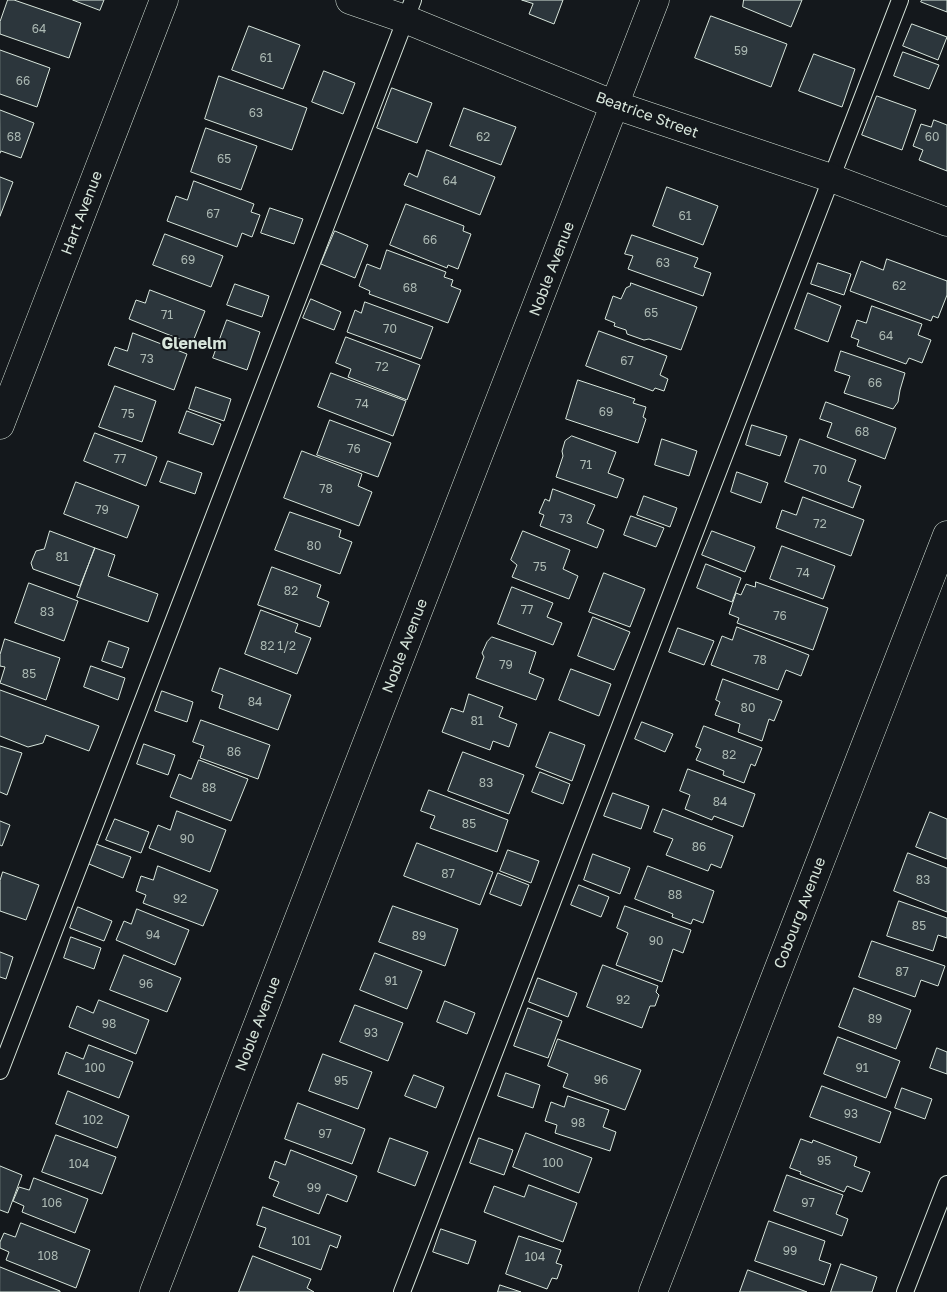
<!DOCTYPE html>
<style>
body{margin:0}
canvas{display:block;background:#14181c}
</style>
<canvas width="947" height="1292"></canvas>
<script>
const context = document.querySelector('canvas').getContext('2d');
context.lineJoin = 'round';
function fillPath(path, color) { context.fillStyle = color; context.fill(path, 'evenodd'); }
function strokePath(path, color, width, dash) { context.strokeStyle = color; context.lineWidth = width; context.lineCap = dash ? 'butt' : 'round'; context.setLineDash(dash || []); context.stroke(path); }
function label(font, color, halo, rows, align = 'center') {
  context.font = font + ' "Golos Text",sans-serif'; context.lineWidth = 4; context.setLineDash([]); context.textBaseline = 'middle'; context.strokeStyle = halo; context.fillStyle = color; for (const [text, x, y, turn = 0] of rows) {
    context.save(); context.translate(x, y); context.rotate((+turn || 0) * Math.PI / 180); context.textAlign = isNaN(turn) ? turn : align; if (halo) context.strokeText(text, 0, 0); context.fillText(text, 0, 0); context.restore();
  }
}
const building = new Path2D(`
 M8,0h6l67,23 -12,35 -69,-24v-12z
 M73,0h31l-4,10z
 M522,0h41l-9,24 -25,-10 4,-10z
 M744,0h58l-11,27 -48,-20z
 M922,0h25v12l-26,-10z
 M711,16l76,28 -16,43 -76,-29z
 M912,24l35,13 -9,23 -35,-14z
 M249,26l51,19 -17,44 -51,-19z
 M0,50l50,18 -13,39 -37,-13z
 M903,52l36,13 -10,24 -35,-13z
 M814,54l41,15 -13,38 -43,-16z
 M324,71l31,12 -12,31 -31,-12z
 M219,76l88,32 -15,42 -87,-31z
 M392,88l40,15 -15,40 -40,-15z
 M877,96l39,14 -14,40 -40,-15z
 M464,108l52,19 -15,38 -51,-19z
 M0,110l34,13 -13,35 -20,-7 -1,2z
 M934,120l13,5v46l-28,-11 4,-10 -10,-4 8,-22 10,3z
 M206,128l51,18 -16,44 -50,-18z
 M427,150l68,27 -15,38 -76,-30 5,-12 8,4z
 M0,177l13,5 -13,34z
 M194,181l60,23 -3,8 9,3 -8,22 -10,-4 -5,14 -70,-26 9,-25 11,4z
 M667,187l51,19 -15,39 -50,-19z
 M406,204l58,22 -1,5 8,3 -13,35 -10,-4 -1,3 -57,-23z
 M270,208l33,11 -9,25 -33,-11z
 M335,231l33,14 -13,33 -34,-14z
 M165,234l58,22 -12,31 -58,-22z
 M632,235l66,23 -4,9 17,6 -8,23 -75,-27 5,-13 -8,-2z
 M387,250l59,22 -2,5 9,3 -2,6 10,4 -13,33 -79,-29 1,-3 -11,-5 8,-22 13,5z
 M887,259l60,22v14l-9,23 -5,-2 -2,5 -81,-30 11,-30 22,9z
 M818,263l33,11 -7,21 -33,-11z
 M631,283l66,24 -16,43 -32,-11 -5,1 -17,-6 -1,-4 -12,-4 1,-3 -10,-4 8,-23 8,3 5,-11 4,-2z
 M235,284l34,12 -7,21 -35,-12z
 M150,290l55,21 -13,33 -63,-25 7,-19 9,3z
 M808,293l33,13 -13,36 -33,-13z
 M311,299l30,13 -7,18 -31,-12z
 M365,302l68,25 -12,32 -74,-27 8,-22 6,3z
 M872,306l50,18 -4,11 13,5 -9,23 -13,-5 -3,6 -49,-18 2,-6 -8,-3 6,-17 9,3z
 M227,320l33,12 -13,38 -34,-12z
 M599,331l68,25 -7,19 8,4 -4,12 -9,-3 -2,3 -67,-25z
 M133,333l54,21 -13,36 -66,-25 7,-18 12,4z
 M346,337l74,28 -13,35 -59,-23 3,-8 -15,-6z
 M841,351l64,22 -5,17 -2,12 -5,7 -49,-16 6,-17 -15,-5z
 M331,373l75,28 -13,35 -75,-29z
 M578,380l57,19 -2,4 13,4 -3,10 3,2 -8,24 -72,-24z
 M115,386l41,15 -14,41 -43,-15z
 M196,387l35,12 -7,22 -35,-12z
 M826,402l70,26 -11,31 -58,-22 5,-14 -12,-4z
 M187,411l34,13 -8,21 -34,-12z
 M330,420l61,23 -13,34 -61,-22z
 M752,425l35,11 -7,20 -34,-11z
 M95,433l62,24 -11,29 -62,-25z
 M572,436l44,16 -8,21 16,6 -7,19 -61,-21 7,-21 -1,-5 3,-10z
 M662,439l35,12 -8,25 -34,-11z
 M800,439l56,21 -8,21 13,5 -8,22 -68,-26z
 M302,451l60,23 -4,12 14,6 -13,34 -75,-28z
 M168,461l34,12 -7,21 -35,-12z
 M737,472l31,11 -7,20 -30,-11z
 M76,482l63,24 -12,32 -63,-24z
 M553,489l42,16 -8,18 17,7 -7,18 -57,-22 4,-11 -5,-2 6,-14 4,2z
 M644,496l33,12 -7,19 -33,-12z
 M803,497l61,23 -13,36 -75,-28 6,-18 14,5z
 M290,512l51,18 -2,7 13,5 -12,32 -65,-24z
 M631,516l33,12 -8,19 -32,-12z
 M50,531l45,17 -15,38 -47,-17 -2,-6 5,-12 8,-2z
 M523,531l47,19 -7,19 15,7 -9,23 -57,-22 5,-12 -6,-5z
 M712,531l43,16 -10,25 -43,-17z
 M782,546l53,20 -12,33 -53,-20z
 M95,548l20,7 -7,21 50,18 -10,28 -71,-25z
 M706,564l35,14 -9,24 -35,-14z
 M272,567l49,18 -4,12 12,5 -9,25 -62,-22z
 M604,573l41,16 -15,38 -41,-15z
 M756,582l72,26 -15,42 -76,-27 2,-5 -10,-4 7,-21 5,2 5,-11 9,3z
 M29,583l49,18 -14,40 -49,-18z
 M512,587l41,16 -6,14 15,6 -9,22 -55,-21z
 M261,610l37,14 -3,8 16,6 -14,36 -52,-20z
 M593,617l37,15 -16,38 -36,-14z
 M737,627l72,28 -8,21 -15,-6 -8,20 -67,-25 11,-29 10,4z
 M678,628l36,13 -10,24 -35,-13z
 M492,637l44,15 -7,21 15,6 -8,21 -60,-22 8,-21 -2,-4 5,-11z
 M5,639l55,19 -14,42 -46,-17 5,-16 -5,-1v-11z
 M109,641l20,7 -7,20 -20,-7z
 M91,666l34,12 -7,22 -34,-13z
 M220,668l71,27 -13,35 -59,-22 4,-13 -11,-4z
 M571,669l40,15 -12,32 -40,-16z
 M723,679l59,22 -8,20 -5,-2 -7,22 -24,-9 2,-8 -25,-9 5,-13 -4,-2z
 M0,690l99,36 -10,25 -43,-16 -3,8 -15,4 -28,-11z
 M162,691l31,11 -6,20 -32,-11z
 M469,694l34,13 -4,10 18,7 -8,23 -16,-6 -3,9 -48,-18 9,-24 12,4z
 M201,720l69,25 -12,34 -58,-21 4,-12 -11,-4z
 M642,722l31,12 -8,18 -30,-13z
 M704,726l58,22 -7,18 -4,-2 -7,19 -21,-8 1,-4 -28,-11 5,-11 -5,-2z
 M550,732l35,13 -13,36 -36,-14z
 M144,744l31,11 -7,20 -31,-11z
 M0,746l22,7 -15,42 -7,-3z
 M463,752l61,23 -15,39 -61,-23z
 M199,760l49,19 -17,42 -61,-24 9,-23 12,5z
 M688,769l67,25 -12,33 -29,-11 -2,4 -27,-11 5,-14 -10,-4z
 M540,772l30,12 -7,20 -31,-12z
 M429,790l79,30 -11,32 -67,-24 5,-12 -14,-5z
 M613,793l36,13 -8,23 -37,-13z
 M663,809l70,27 -12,32 -10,-4 -3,7 -42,-16 7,-16 -19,-7z
 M177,811l49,19 -16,42 -61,-24 9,-23 12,5z
 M930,812l17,7v40l-31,-12z
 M115,819l34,13 -8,21 -35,-13z
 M0,821l10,4 -8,21 -2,-1z
 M417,843l76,29 -13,33 -76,-29z
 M96,844l35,13 -8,21 -34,-14z
 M508,850l31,11 -8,22 -31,-12z
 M908,853l39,15v44l-53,-21z
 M593,854l37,14 -10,26 -36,-14z
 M158,866l60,24 -15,36 -60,-23 3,-8 -10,-4 5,-15 12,4z
 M648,866l66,25 -11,32 -10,-4 -2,5 -19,-7 1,-3 -38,-15z
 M3,872l36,13 -13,35 -26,-9v-30z
 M498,873l31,12 -8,21 -31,-12z
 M579,885l30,12 -8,20 -30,-12z
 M899,901l48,17v20l-9,-3 -5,16 -46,-15z
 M393,906l65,23 -13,37 -66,-24z
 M625,906l66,24 -8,23 -10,-4 -11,33 -46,-17 12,-32 -11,-5z
 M78,907l34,14 -8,20 -34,-13z
 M137,909l52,21 -14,35 -59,-25 8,-19 7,3z
 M71,937l30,11 -7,21 -30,-11z
 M872,941l73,25 -7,20 -17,-6 -6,17 -56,-20z
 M0,952l13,5 -7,22 -6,-2z
 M375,953l47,18 -15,38 -47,-19z
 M124,955l57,23 -14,34 -57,-22z
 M603,965l55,21 -2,6 3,3 -4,11h-5l-8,22 -55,-21z
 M538,978l39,15 -9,24 -39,-15z
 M854,988l57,22 -15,39 -57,-22z
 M99,1000l50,20 -13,34 -67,-27 8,-21 16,7z
 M445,1001l30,12 -8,21 -30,-12z
 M355,1005l48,18 -15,38 -48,-19z
 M528,1008l34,13 -14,37 -34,-12z
 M838,1037l62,24 -14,37 -62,-24z
 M558,1039l83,31 -16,40 -62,-23 5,-13 -20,-8z
 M89,1045l44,17 -14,36 -61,-24 8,-22 17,7z
 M937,1048l10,4v22l-17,-6z
 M323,1054l49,18 -14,37 -49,-18z
 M506,1073l34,12 -7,23 -35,-12z
 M414,1075l30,12 -8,21 -31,-12z
 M822,1086l69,26 -11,31 -70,-26z
 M902,1088l30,11 -7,20 -30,-11z
 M68,1091l61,25 -12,32 -61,-24z
 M568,1096l41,14 -6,17 13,5 -6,19 -55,-18 2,-8 -12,-4 6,-19 13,5z
 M298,1103l67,26 -13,35 -67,-25z
 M526,1133l66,25 -13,35 -66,-26z
 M56,1135l60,22 -14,37 -60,-22z
 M390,1138l38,14 -13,34 -37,-14z
 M479,1138l34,12 -9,25 -34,-12z
 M801,1139l11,4 1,-3 44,17 -3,9 16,6 -8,20 -15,-6 -3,6 -44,-18 1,-2 -11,-4z
 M291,1150l66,26 -10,26 -20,-8 -8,20 -46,-18 6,-14 -10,-4 6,-17 10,4z
 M0,1166l22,9 -14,38 -8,-3z
 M787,1175l56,20 -7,19 12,5 -6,17 -68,-25z
 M34,1178l54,21 -13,34 -53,-21 2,-6 -11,-5 6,-14 10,3z
 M529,1185l48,18 -14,39 -79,-30 10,-26 30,11z
 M263,1207l78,29 -4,12 -7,-3 -9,25 -62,-23 7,-19 -9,-3z
 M769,1221l56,20 -6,19 12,4 -7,21 -69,-24z
 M21,1223l69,27 -14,38 -70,-28 3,-8 -9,-4v-6l4,-9 11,4z
 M441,1229l35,12 -8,23 -35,-12z
 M519,1236l42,14 -5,13 6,2 -5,14 -5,-1 -5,11 -41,-15z
 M253,1256l58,23 -4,9 7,4h-75z
 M841,1264l36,13 -5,15h-41z
 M0,1267l60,24v1h-60z
 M748,1270l59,22h-67z
 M500,1285l21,7h-23z`);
const lane = new Path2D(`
 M0,1071l413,-1071
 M402,1292l498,-1292
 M905,1292l42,-108`);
const street = new Path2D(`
 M350,0l55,19 210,86 216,73 116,44
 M0,425l164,-425
 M154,1292l501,-1292
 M653,1292l294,-757`);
const numberNames = [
 ["64",39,29],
 ["59",741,51],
 ["61",266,58],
 ["66",23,81],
 ["63",256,113],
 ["68",14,137],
 ["62",483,137],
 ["60",932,137],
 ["65",224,159],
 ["64",450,181],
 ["67",213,214],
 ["61",685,216],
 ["66",430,240],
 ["69",188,260],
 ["63",663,263],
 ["62",899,286],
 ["68",410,288],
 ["65",651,313],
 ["71",167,315],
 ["70",390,329],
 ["64",886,336],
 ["73",147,359],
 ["67",627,361],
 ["72",382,367],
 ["66",875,383],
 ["74",362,404],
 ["69",606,412],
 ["75",128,414],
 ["68",862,432],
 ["76",354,449],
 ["77",120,459],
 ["71",586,465],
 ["70",820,470],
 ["78",326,489],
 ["79",102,510],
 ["73",566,519],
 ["72",820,524],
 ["80",314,546],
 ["81",62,557],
 ["75",540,567],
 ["74",803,573],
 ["82",291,591],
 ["77",527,610],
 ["83",47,612],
 ["76",780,616],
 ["82 1/2",278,646],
 ["78",760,660],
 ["79",506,665],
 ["85",29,674],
 ["84",255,702],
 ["80",748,708],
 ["81",477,721],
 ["86",234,752],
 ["82",729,755],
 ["83",486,783],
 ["88",209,788],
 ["84",720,802],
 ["85",469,824],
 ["90",187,839],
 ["86",699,847],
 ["87",448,874],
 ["83",923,880],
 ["88",675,895],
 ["92",180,899],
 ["85",919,926],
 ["94",153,935],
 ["89",419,936],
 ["90",656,941],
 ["87",902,972],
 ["91",391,981],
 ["96",146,984],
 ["92",623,1000],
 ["89",875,1019],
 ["98",109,1024],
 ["93",371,1033],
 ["100",95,1068],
 ["91",862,1068],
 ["96",601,1080],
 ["95",341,1081],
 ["93",851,1114],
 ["102",93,1120],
 ["98",578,1123],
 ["97",325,1134],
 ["95",824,1161],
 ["100",553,1163],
 ["104",79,1164],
 ["99",314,1188],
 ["106",52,1203],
 ["97",808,1203],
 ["101",301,1241],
 ["99",790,1251],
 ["108",48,1256],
 ["104",535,1257]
];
const streetNames = [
 ["Beatrice Street",647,115,20],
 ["Hart Avenue",82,213,-69],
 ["Noble Avenue",552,269,-69],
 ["Noble Avenue",405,646,-69],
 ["Cobourg Avenue",800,913,-69],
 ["Noble Avenue",258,1024,-69]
];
const neighbourhoodNames = [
 ["Glenelm",194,344]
];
fillPath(building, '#2c363c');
strokePath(building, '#d8e6dc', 1);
strokePath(lane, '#d8e6dc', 18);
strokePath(street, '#d8e6dc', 29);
strokePath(lane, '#14181c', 16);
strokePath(street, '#14181c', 28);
label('12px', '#adbab4', null, numberNames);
label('15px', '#d8e6dc', '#14181c', streetNames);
label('bold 16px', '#d8e6dc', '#14181c', neighbourhoodNames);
</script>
